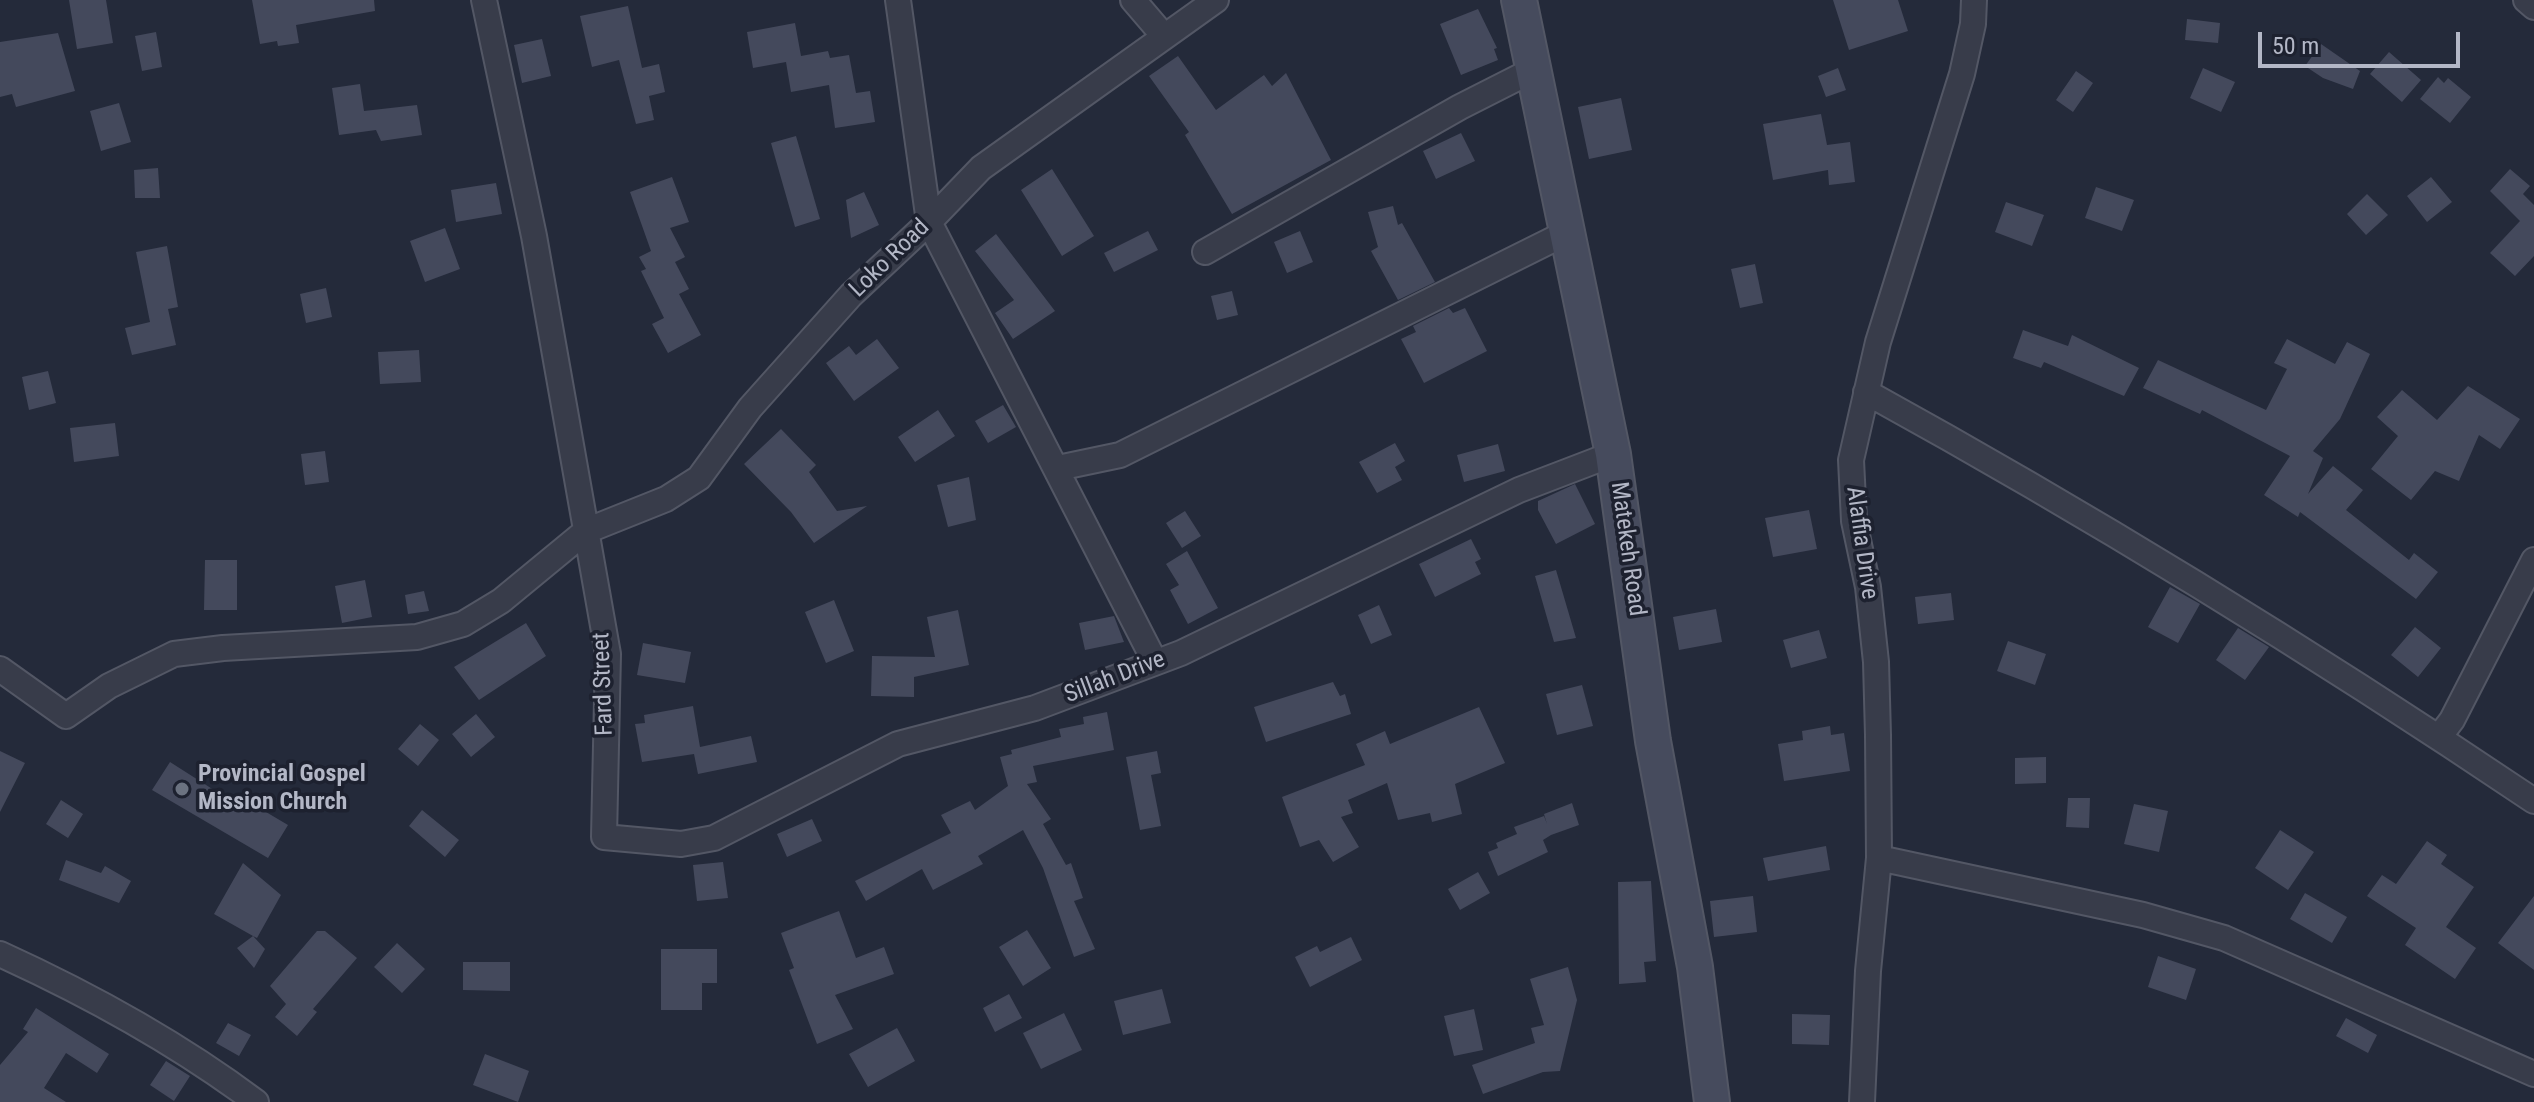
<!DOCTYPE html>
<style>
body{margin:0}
#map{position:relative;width:2534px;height:1102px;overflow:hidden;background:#242a3a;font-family:"Roboto Condensed",sans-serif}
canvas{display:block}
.scale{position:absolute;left:2258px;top:32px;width:202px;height:36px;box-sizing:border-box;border:4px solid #b3b7c6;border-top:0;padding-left:10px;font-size:24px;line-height:28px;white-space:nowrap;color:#b3b7c6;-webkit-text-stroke:6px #1d212f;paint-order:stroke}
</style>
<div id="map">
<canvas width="2534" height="1102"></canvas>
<div class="scale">50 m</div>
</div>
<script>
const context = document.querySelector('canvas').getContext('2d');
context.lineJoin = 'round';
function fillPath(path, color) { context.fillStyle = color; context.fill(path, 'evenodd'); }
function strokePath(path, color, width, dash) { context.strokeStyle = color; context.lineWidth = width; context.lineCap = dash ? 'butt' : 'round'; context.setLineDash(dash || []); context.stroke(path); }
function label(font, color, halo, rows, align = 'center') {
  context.font = font + ' "Roboto Condensed",sans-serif'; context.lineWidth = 7; context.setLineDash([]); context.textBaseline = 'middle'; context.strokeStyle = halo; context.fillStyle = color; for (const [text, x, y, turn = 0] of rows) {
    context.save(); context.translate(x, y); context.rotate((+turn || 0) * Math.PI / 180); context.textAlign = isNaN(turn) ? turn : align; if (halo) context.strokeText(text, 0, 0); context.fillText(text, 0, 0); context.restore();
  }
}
const building = new Path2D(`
 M69,0h37l7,43 -36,6z
 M252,0h122l1,11 -79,14 3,18 -21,3 -1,-5 -17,3z
 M1833,0h65l10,31 -59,19z
 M628,6l14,62 17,-4 6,28 -16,4 5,24 -18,4 -17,-64 -27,7 -12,-51z
 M1478,9l19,39 -3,1 4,11 -37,15 -21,-51z
 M2187,19l33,4 -2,20 -33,-3z
 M795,23l6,33 27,-5 2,7 19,-3 7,38 14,-2 5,31 -40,6 -6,-43 -38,7 -5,-30 -33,6 -6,-36z
 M156,32l6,35 -20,4 -7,-35z
 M58,33l17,58 -59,16 -4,-13 -12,3v-55z
 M542,39l9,37 -29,7 -8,-38z
 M2321,44l39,27 -7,18 -30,-11 -18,-12z
 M2389,52l32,28 -19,22 -32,-28z
 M1178,56l38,54 48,-35 8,11 14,-13 45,87 -99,54 -47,-79 4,-3 -40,-56z
 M1838,68l8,22 -20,7 -8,-21z
 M2203,68l32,14 -14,30 -31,-14z
 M2076,71l17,12 -20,29 -17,-12z
 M2438,77l6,6 4,-5 23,19 -21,26 -30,-24z
 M360,84l4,27 53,-6 5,30 -41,6 -5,-11 -37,5 -7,-47z
 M1621,98l11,52 -43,9 -11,-52z
 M119,103l12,39 -30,9 -11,-40z
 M1821,114l6,31 23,-3 5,40 -26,3 -1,-15 -55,10 -10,-56z
 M1461,133l14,28 -39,18 -13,-28z
 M796,136l24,83 -25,8 -24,-84z
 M158,168l2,30h-25l-1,-28z
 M1052,169l42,67 -32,20 -41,-66z
 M2510,169l20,17 -7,8 11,11v51l-19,20 -25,-23 30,-32 -30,-30z
 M672,177l17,45 -19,6 15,29 -10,5 14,27 -10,5 22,41 -33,18 -16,-29 12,-6 -23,-47 5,-2 -7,-12 12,-6 -21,-59z
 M2431,177l21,25 -25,20 -20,-26z
 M496,183l6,31 -46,8 -5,-32z
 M2096,187l38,13 -12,31 -37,-13z
 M864,192l15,33 -28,13 -5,-38z
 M2367,194l21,21 -22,20 -19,-21z
 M2006,202l38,13 -12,31 -37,-14z
 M1393,206l5,19 4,-2 33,59 -37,18 -27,-49 7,-4 -10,-35z
 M445,228l15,41 -35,13 -15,-41z
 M1148,231l10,19 -44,22 -10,-19z
 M1300,231l13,31 -26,11 -13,-31z
 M996,234l59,77 -42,28 -18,-26 19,-13 -39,-49z
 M167,246l11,61 -10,2 8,36 -44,10 -7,-27 25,-6 -14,-70z
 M1755,264l8,39 -23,5 -9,-39z
 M326,288l6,29 -26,6 -6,-29z
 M1232,291l6,24 -21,5 -6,-24z
 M1449,308l4,5 12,-5 22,43 -63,32 -23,-44 15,-7 -3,-6z
 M2023,330l45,16 4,-11 67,33 -15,28 -80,-34 -3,6 -28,-10z
 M877,339l22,29 -45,33 -28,-38 23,-17 7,9z
 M2287,339l48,25 12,-22 23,12 -30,65 -27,32 10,7 -15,36 25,-28 30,24 -17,20 63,50 5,-7 24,19 -22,27 -116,-87 -2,5 -34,-22 26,-39 -88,-46 -2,4 -57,-26 15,-28 108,50 21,-41 -13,-6z
 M419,350l2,32 -41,2 -2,-32z
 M48,371l8,32 -27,7 -7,-33z
 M2468,386l52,33 -20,30 -21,-14 -20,46 -24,-10 -24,29 -40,-31 27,-33 -21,-19 25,-27 35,30z
 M1003,405l13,22 -28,16 -13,-22z
 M938,410l17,26 -40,26 -17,-25z
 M115,423l4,33 -45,6 -4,-34z
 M781,429l35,36 -7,7 28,39 30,-5 -53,37 -23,-31 -47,-48z
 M1395,443l10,18 -10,6 7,13 -25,13 -18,-31z
 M1498,444l7,27 -41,11 -7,-27z
 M325,451l4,31 -24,3 -4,-31z
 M969,477l7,43 -28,7 -11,-42z
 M1575,484l20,40 -39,20 -18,-34v-9z
 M1809,510l8,39 -44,8 -8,-39z
 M1185,511l16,25 -19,12 -16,-25z
 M1471,539l10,20 -6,3 6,12 -46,23 -16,-33z
 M1187,551l31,57 -30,16 -18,-34 9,-5 -13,-21z
 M205,560h32v50h-33z
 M1556,570l20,68 -22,4 -19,-66z
 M365,580l7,37 -30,6 -7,-37z
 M2170,587l30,17 -22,39 -30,-16z
 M424,591l5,20 -21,3 -3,-19z
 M1951,593l3,27 -36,4 -3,-27z
 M834,600l20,51 -28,12 -21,-51z
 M1379,605l13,30 -21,9 -13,-29z
 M1716,609l6,33 -43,8 -6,-33z
 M958,610l11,55 -55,12v20l-43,-1 1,-40 63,1 -8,-40z
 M1114,616l10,26 -39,8 -6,-27z
 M526,623l20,33 -67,44 -25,-33z
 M2415,627l26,21 -23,29 -27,-22z
 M2238,628l31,19 -24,33 -29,-20z
 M1819,630l8,28 -36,10 -8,-28z
 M2008,641l38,13 -11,31 -38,-14z
 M643,643l48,9 -6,31 -48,-8z
 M1333,682l7,14 5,-2 6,20 -85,28 -12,-35z
 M1582,685l11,41 -36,9 -11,-41z
 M693,706l7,41 51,-11 6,26 -59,12 -4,-20 -52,8 -7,-38 10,-1 -1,-8z
 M1479,707l26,56 -50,21 7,30 -30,8 -2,-9 -32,7 -11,-37 -39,17 5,13 -12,4 18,30 -26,15 -14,-22 -19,7 -18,-50 83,-32 -9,-21 29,-13 5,13z
 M1107,712l7,38 -81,16 4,16 -10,2 24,35 -8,5 23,41 5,-2 12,35 -9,3 21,48 -21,8 -31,-89 -20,-38 -45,26 5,8 -50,26 -11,-21 -56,32 -11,-20 96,-48 -10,-18 29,-14 5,9 33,-24 -8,-29 12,-3 -1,-4 50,-13 -2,-8 25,-5 -1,-7z
 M476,714l19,23 -24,20 -19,-23z
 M420,724l19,16 -21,26 -20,-17z
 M1830,726l1,9 13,-2 6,38 -66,10 -6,-37 25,-4 -1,-9z
 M0,751l25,12 -25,49z
 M1157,751l4,22 -10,2 10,51 -21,4 -14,-73z
 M2046,757v26l-31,1v-26z
 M170,762l69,44 5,-7 44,26 -20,33 -116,-68z
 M2068,798h22l-1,30 -23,-1z
 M61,800l22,14 -15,24 -22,-14z
 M1572,803l7,22 -28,10 -8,5 5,12 -50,24 -10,-24 10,-4 -2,-5 21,-9 -3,-7 30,-11 3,8 -3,-10z
 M2134,804l34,7 -9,41 -35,-8z
 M422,810l37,30 -14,17 -36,-31z
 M812,819l10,22 -35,16 -10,-23z
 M2280,830l34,22 -26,38 -33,-22z
 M2427,841l20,14 -6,9 33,23 -28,40 30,21 -21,31 -50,-34 11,-17 -49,-32 15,-21 14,9z
 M1826,846l4,24 -62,11 -5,-23z
 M66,860l35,13 4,-7 26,15 -12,22 -60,-23z
 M723,862l5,36 -31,3 -4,-36z
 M243,863l38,32 -24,43 -4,-2 12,13 -11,19 -17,-20 16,-12 -39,-22z
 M1478,872l12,21 -30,17 -12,-21z
 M1651,881l5,80 -12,1 2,20 -27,2 -1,-102z
 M2305,893l42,24 -15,26 -42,-24z
 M1753,896l4,36 -43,5 -4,-36z
 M2534,896v74l-36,-27z
 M839,911l17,47 28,-11 10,27 -59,21 18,34 -36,15 -28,-74 5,-2 -13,-35z
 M1027,930l24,38 -28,18 -24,-39z
 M317,931h8l32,27 -44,51 4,3 -20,24 -22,-19 11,-13 -16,-18z
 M1351,937l11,23 -52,27 -15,-30 22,-11 3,6z
 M397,943l28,26 -23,24 -28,-26z
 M661,949h56v34h-15v27h-41z
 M2158,956l38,13 -10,31 -38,-13z
 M463,962h47v29l-47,-1z
 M1568,967l9,33 -17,71 -17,1 -60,22 -11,-29 63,-22 -4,-15 13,-3 -14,-46z
 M1162,989l9,34 -48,12 -9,-34z
 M1009,994l13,24 -27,14 -12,-24z
 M36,1008l73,46 -12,19 -31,-20 -22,35 22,14h-66v-37l28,-33 -5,-3z
 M1474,1009l9,41 -29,6 -10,-40z
 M1064,1013l18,37 -41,19 -18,-36z
 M1792,1014l38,1 -1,30 -37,-1z
 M2346,1018l31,17 -9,18 -32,-17z
 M228,1023l23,12 -12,21 -23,-13z
 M897,1028l18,33 -47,26 -19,-33z
 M485,1054l44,17 -11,31 -45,-17z
 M166,1061l24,15 -16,25 -24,-16z`);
const street = new Path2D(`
 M484,0l50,236 74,418 -4,183 77,7 33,-6 184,-94 137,-36 146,-55 338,-163 94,-36
 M898,0l31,222 226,440
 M1133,0l30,35
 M2526,0l8,7
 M1205,252l255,-145 75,-38
 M1866,392c229,126 451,263 668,409
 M1058,468l62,-13 448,-223
 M0,669l66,47 43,-30 65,-32 49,-6 194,-11 46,-13 38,-23 85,-70 80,-32 33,-21 51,-70 101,-113 78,-73 52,-54 235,-168
 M2439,737l13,-17 82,-160
 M1879,858l264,57 81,23 310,136
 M0,954c90,41 177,89 256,148
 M1862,1102l6,-131 11,-113 -1,-123 -2,-73 -8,-75 -14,-66 -3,-61 27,-118 84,-268 11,-50 1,-24`);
const secondary = new Path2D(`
 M1519,0l94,454 40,287 42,226 17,135`);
const markers = [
 [182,789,8,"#6b7280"]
];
const streetNames = [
 ["Loko Road",890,259,-44],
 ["Alaffia Drive",1861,543,82],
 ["Matekeh Road",1627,549,82],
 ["Sillah Drive",1115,678,-21],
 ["Fard Street",604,684,-92]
];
const poiNames = [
 ["Provincial Gospel",198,775],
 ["Mission Church",198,803]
];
fillPath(building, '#44495c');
strokePath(street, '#535765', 28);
strokePath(secondary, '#535765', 38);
strokePath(street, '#383c4a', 24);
strokePath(secondary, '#464b5d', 34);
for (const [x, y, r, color] of markers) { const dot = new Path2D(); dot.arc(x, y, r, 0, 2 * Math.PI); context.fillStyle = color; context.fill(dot); strokePath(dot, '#1d212f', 3); }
label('24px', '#b3b7c6', '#1d212f', streetNames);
label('bold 24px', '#b3b7c6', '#1d212f', poiNames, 'left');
</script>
